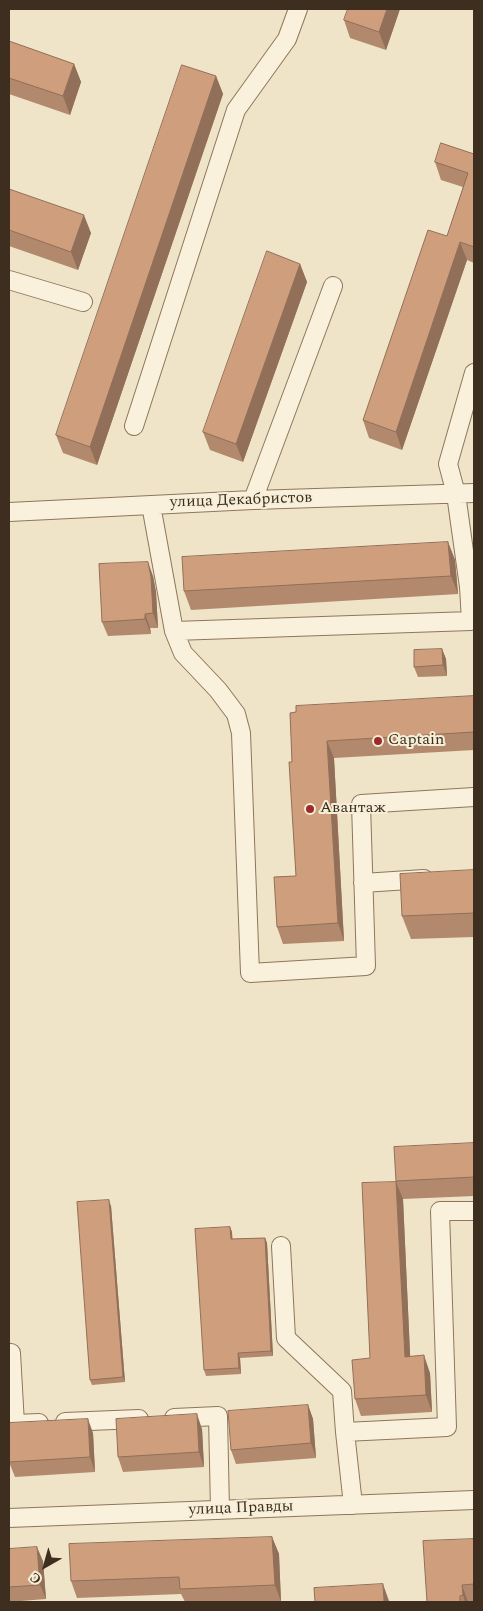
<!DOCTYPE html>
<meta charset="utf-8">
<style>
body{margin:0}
#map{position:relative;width:483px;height:1611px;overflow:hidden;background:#f0e4c8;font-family:Spectral,serif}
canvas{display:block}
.frame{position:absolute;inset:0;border:10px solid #3d2e20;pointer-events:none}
.north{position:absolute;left:20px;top:1541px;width:50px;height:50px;-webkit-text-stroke:4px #f7eed8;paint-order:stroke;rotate:218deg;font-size:14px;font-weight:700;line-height:20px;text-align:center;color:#3d2e20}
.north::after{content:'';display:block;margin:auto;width:18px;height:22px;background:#3d2e20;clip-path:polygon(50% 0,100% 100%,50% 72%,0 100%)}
</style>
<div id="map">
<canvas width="483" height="1611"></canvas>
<div class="frame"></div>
<div class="north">С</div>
</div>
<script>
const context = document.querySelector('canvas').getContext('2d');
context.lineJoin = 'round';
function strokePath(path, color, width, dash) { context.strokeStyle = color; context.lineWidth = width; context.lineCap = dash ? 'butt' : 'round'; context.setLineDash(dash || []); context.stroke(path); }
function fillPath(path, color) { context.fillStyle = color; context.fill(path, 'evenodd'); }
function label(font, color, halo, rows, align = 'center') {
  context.font = font + ' Spectral,serif'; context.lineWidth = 4; context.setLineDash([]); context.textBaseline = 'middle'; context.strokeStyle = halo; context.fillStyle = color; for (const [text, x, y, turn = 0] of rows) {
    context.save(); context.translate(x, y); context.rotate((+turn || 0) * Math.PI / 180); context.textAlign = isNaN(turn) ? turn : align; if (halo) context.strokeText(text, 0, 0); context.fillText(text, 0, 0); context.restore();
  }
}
const minor = new Path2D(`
 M9,280l74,22
 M474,373l-26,91 8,30 13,93h5
 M134,426l102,-316 51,-71 11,-30
 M253,500l80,-214
 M151,505l23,126 9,22 35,37 18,24 5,19 9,240 116,-7 -5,-162 113,-7
 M9,512l244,-12 221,-7
 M174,631l297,-10 -2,-34
 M363,883l61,-4
 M281,1246l5,92 56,53 3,41
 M11,1353l4,71 24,-1
 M174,1418l44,-2 2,94
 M65,1422l74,-3
 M353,1505l-8,-73 102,-5 -7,-216h34
 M9,1518l465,-18`);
const wall = new Path2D(`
 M400,9l-14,41 -36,-12 -6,-18z
 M9,41l65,23 7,18 -11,33 -61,-21z
 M216,76l7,18 -126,371 -34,-12 -7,-18z
 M474,154v109l-7,-3 -65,190 -33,-12 -6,-18 84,-184 16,-49 -22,-7 -6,-18z
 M9,189l82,44 -13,37 -69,-24z
 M300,264l7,18 -64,180 -33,-12 -7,-18z
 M448,542l7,18 3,34 -267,16 -7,-19z
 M153,576l3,16 2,36h-8l1,6 -43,2 -6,-14z
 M442,649l4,10 1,17 -29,1 -4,-10z
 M474,696v54l-140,8 10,183 -61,3 -6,-17 19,-51 -4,-114 -2,-49z
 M474,870v67l-63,2 -9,-23z
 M474,1143v53l-71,3 7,157 20,17 2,39 -71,4 -6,-17 15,-41 26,-177z
 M111,1206l14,176 -33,3 -2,-5z
 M230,1227l2,5v7l33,-1 2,5 6,113 -33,2 1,16 -35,2 -2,-6z
 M308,1405l5,14 3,39 -80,6 -5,-14z
 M202,1429l2,38 -81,5 -5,-15z
 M93,1433l2,39 -80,5 -6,-15z
 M272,1537l7,17 2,48h-96l-4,-8 -104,4 -6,-17z
 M474,1539v63h-47z
 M9,1549l34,12 3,38 -37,3z`);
const shadedWall = new Path2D(`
 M387,9h13l-14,41 -7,-18z
 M74,64l7,18 -11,33 -7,-19z
 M216,76l7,18 -126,371 -7,-18z
 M84,215l7,18 -13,37 -7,-18z
 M460,242l7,18 -65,190 -6,-18z
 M300,264l7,18 -64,180 -7,-18z
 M448,542l7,18 3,34 -7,-18z
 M148,562l5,14 3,16 2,36 -5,-15z
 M145,614l5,14 1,6 -6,-15z
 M442,649l4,10 1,17 -4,-11z
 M327,741l7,17 10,183 -6,-18z
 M396,1182l7,17 8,175 -6,-17z
 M109,1200l2,6 14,176 -2,-5z
 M230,1227l2,5 1,13 -2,-6z
 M265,1238l2,5 6,113 -2,-5z
 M238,1353l2,5 1,16 -2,-6z
 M424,1355l6,18 2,39 -6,-17z
 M308,1405l5,14 3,39 -5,-15z
 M197,1414l5,15 2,38 -5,-15z
 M88,1419l5,14 2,39 -5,-15z
 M272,1537l7,17 2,48 -6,-17z
 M37,1547l6,14 3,38 -6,-14z
 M383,1584l6,17v1h-5z
 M462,1585l6,17h-3l-2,-7z`);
const building = new Path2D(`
 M348,9h39l-8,23 -35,-12z
 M9,41l65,23 -11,32 -54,-18z
 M182,65l34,11 -126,371 -34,-12z
 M441,143l33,11v93l-14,-5 -64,190 -33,-12 65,-190 19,6 21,-63 -33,-11z
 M9,189l75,26 -13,37 -62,-22z
 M267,251l33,13 -64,180 -33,-12z
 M448,542l3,34 -267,15 -2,-34z
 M148,562l3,15 2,36 -8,1v5l-43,3 -3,-58z
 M442,649l1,16 -29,2v-17z
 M474,696v36l-147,9 11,182 -61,4 -3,-50 22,-1 -7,-114h3l-2,-49 6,-1v-6z
 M474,870v43l-72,3 -2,-42z
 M474,1143v34l-78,4 -2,-34z
 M396,1182l9,175 19,-2 2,40 -71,4 -3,-39 18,-2 -8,-175z
 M109,1200l14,177 -33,3 -13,-178z
 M230,1227l1,12 34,-1 6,113 -33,2 1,15 -35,2 -9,-141z
 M308,1405l3,38 -80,7 -3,-39z
 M197,1414l2,38 -81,5 -2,-38z
 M88,1419l2,38 -81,5v-39z
 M272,1537l3,48 -95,4 -1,-12 -108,4 -2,-37z
 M474,1539v45l-12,1 1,10 -3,1v6h-33l-4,-61z
 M37,1547l3,38 -31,2v-38z
 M383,1584l1,18h-69l-1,-14z`);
const markers = [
 [378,741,5,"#9e2a2b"],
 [310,809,5,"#9e2a2b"]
];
const streetNames = [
 ["улица Декабристов",241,501,-2],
 ["улица Правды",241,1509,-2]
];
const poiNames = [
 ["Captain",388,741],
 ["Авантаж",320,809]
];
strokePath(minor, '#8d765c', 20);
strokePath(minor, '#faf1dc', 18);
fillPath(wall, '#b2896c');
fillPath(shadedWall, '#916f58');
fillPath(building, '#cf9f7d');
strokePath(building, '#916f58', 1);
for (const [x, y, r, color] of markers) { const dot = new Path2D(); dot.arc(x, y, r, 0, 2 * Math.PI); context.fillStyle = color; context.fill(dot); strokePath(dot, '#f7eed8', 2); }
label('16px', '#3d2e20', '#f7eed8', streetNames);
label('16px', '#3d2e20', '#f7eed8', poiNames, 'left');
</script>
